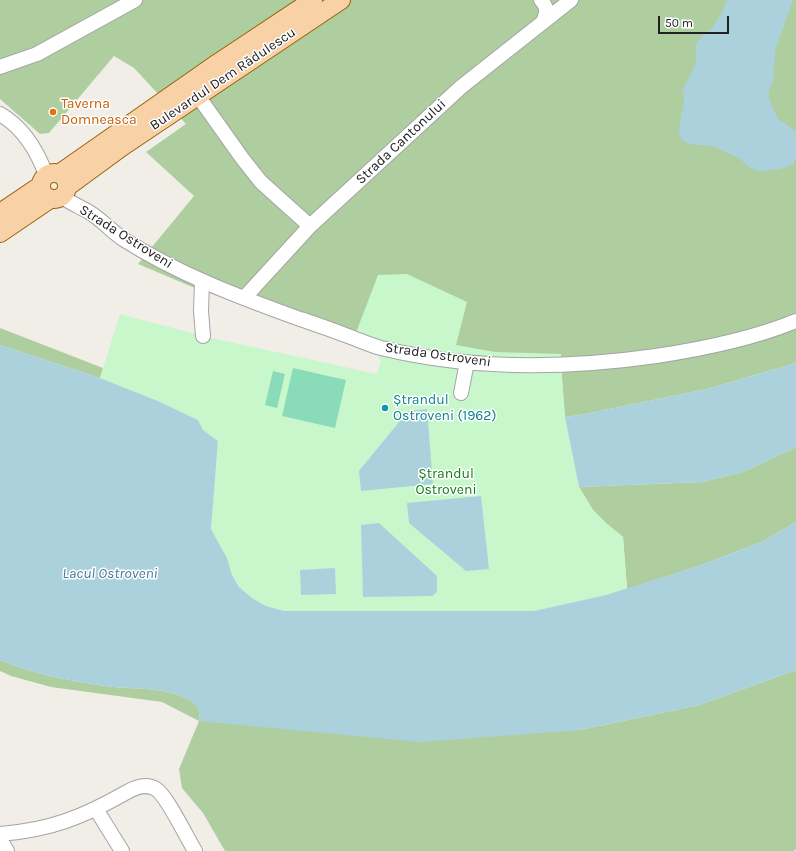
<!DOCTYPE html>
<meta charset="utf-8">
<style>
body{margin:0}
#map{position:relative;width:796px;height:851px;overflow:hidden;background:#f1eee8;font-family:Karla,sans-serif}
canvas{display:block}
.scale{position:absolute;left:658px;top:16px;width:71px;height:18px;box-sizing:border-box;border:2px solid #212121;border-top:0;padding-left:5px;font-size:12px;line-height:14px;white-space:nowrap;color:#212121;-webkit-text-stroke:3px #fff;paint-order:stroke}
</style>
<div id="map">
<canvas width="796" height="851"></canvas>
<div class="scale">50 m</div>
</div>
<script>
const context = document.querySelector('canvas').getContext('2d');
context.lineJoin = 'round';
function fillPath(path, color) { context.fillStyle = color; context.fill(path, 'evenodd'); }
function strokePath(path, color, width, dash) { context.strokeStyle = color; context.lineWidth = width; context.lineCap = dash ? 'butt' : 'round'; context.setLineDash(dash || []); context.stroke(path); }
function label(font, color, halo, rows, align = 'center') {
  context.font = font + ' Karla,sans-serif'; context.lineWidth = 3; context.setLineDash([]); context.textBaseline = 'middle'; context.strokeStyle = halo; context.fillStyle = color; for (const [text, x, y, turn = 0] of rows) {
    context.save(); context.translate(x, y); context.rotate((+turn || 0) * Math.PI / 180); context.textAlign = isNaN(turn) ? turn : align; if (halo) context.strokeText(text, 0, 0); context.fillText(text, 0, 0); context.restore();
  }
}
const forest = new Path2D(`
 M0,0h796v363l-89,26 -127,26 -15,2 -4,-51 -67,-14 -137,-22 -7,13 -160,-57 -52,-22 56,-68 -48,-44 40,-28 -52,-56 -20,-12 -65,77 -9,1 -40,-35z
 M0,328l103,40 -3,10 -100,-33z
 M796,447v75l-34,20 -69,26 -66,21 -4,-52 -16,-13 -14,-14 -14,-23 123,-5 41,-10z
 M0,660c34,14 70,21 106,26 28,4 59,0 84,14 9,5 10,11 9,20l381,10 119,-25 97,-35v179l-2,2h-569l-22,-38 -21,-25 -3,-19 20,-48 -37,-19 -111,-15 -40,-11 -11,-5z`);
const park = new Path2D(`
 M407,274l60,28 -11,43 38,7 67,2v12l4,51 14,70 14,23 14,14 16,13 4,52 -21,6 -72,16h-250l-18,-5 -14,-8 -13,-11 -7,-12 -5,-17 -16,-29 7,-88 -15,-11 -5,-10 -40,-19 -58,-23 20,-64 87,23 170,37 4,-12 -4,-10 -27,-9 7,-13 21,-55z`);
const pitch = new Path2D(`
 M293,368l53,12 -11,48 -53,-12z
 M273,371l12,3 -8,34 -12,-3z`);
const water = new Path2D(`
 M727,0h66l-18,51 -2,30 -5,12 4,14 6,12 18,12v27l-4,7 -11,4 -22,2 -10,-4 -10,-9 -27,-12 -22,-2 -8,-4 -3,-6 2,-18 3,-13 -1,-14 7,-13 6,-13v-19l7,-9 9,-7 10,-15z
 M0,345l100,33 58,23 40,19 5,10 15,11 -7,88 16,29 5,17 7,12 13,11 14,8 18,5h250l72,-16 87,-27 69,-26 34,-20v148l-97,35 -119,25 -160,12 -221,-21c1,-10 0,-15 -9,-21 -25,-14 -56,-10 -84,-14 -36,-5 -72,-12 -106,-26z
 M796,363v84l-53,25 -41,10 -123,5 -14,-70 15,-2 127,-26z
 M427,409l6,75 -72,7 -2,-20 49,-60z
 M481,496l8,73 -23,2 -57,-48 -2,-20z
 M379,523l58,53v16l-5,4 -69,1 -2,-72z
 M335,568l1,26 -35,1 -1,-25z`);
const minor = new Path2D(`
 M541,0c7,8 6,12 2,22
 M0,67l37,-13 98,-54
 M198,96l44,62 19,24 49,44
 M0,114c24,14 37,36 46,61
 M62,197c9,6 18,10 27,15 12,7 22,19 34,27 55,35 116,58 177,80 16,5 32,11 48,17 11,4 22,9 33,12 90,22 184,21 275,8 47,-7 96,-17 140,-35
 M202,281l-1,30 2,25
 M244,298l66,-72 151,-139 110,-87
 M461,393l6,-31
 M96,809l26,42
 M0,834c51,-4 83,-17 127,-42 9,-5 19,-9 29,-3 11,7 31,49 39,62
 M0,839l7,12`);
const major = new Path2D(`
 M41 186a13 13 0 1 1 26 0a13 13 0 1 1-26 0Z
 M59,174l159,-111 95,-63
 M67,187l56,-41 218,-146
 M0,213l40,-27
 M0,233l50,-34`);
const markers = [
 [53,112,4,"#e8710a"],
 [385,408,4,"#0f9aa8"]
];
const streetNames = [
 ["Bulevardul Dem Rădulescu",223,79,-34],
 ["Strada Cantonului",401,142,-43],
 ["Strada Ostroveni",126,237,32],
 ["Strada Ostroveni",438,355,8]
];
const foodNames = [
 ["Taverna",61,104],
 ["Domneasca",61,120]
];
const cultureNames = [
 ["Ștrandul",393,400],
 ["Ostroveni (1962)",393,416]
];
const parkNames = [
 ["Ștrandul",446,474],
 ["Ostroveni",446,490]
];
const waterNames = [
 ["Lacul Ostroveni",110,574]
];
fillPath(forest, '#aece9f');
fillPath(park, '#c8f7cb');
fillPath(pitch, '#8adbba');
fillPath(water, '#abd2dc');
strokePath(minor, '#a5a5a5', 16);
strokePath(major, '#966307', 20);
strokePath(minor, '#fff', 14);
strokePath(major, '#f8d2a6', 18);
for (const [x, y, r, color] of markers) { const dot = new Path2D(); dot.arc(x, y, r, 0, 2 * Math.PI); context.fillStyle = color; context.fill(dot); strokePath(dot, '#fff', 1.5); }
label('14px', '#212121', '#fff', streetNames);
label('14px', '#c56008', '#fff', foodNames, 'left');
label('14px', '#0d838f', '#fff', cultureNames, 'left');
label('14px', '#117c17', '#fff', parkNames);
label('italic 15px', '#4b779d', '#fff', waterNames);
</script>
